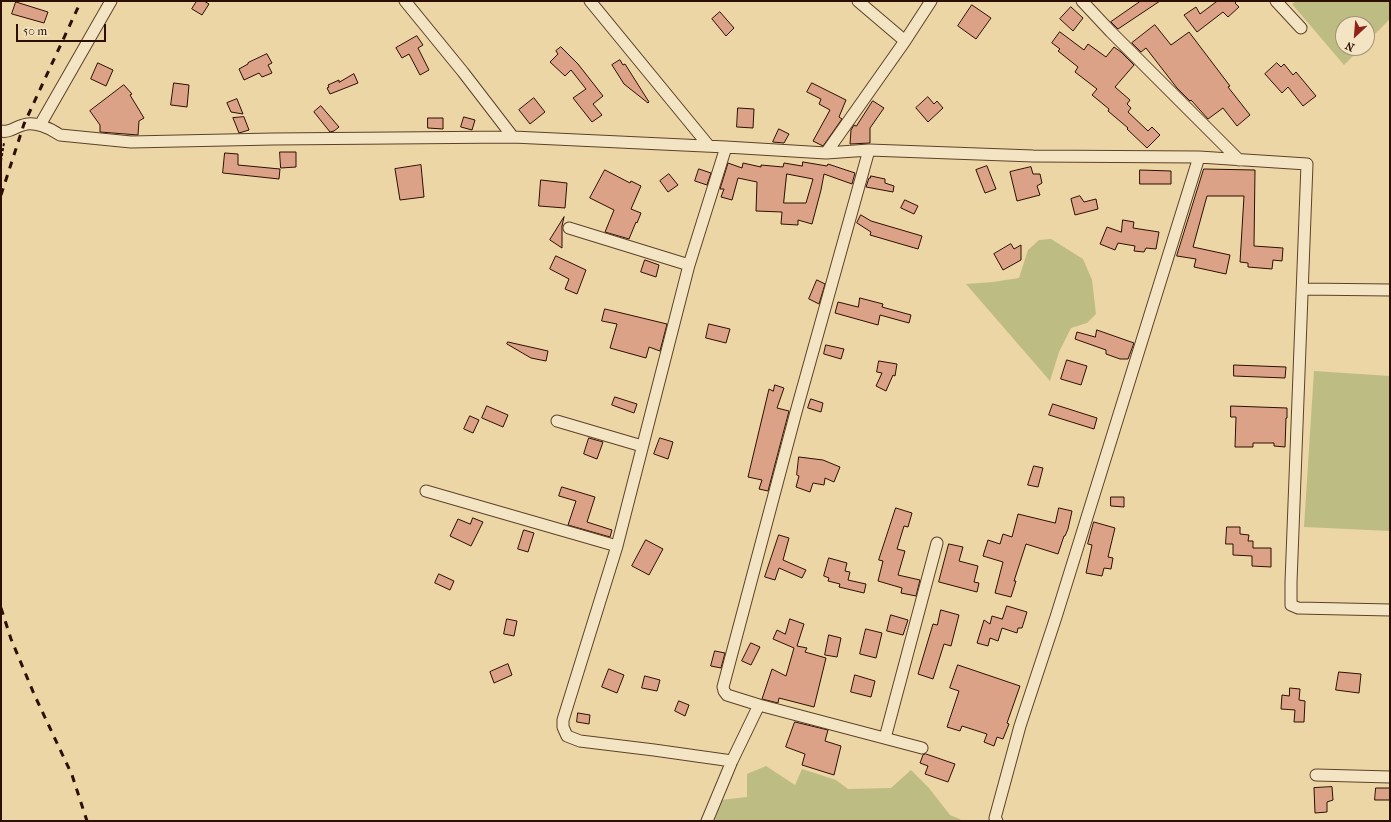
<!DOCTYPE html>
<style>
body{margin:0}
#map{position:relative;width:1391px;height:822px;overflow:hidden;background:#edd6a5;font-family:"IM FELL French Canon",serif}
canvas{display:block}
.frame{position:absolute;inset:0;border:2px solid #2c0f00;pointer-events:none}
.north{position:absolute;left:1335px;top:16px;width:40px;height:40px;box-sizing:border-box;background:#f3e4c4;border:1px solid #a38f76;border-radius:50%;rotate:206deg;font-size:11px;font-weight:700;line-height:16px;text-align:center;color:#2c0f00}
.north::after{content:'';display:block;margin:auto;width:14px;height:18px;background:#8f2418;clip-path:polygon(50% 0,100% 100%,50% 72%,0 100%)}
.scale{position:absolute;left:16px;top:24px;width:90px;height:18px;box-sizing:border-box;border:2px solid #2c0f00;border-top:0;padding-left:5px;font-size:12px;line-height:14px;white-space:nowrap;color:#2c0f00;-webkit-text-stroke:3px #f3e4c4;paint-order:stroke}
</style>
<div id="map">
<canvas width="1391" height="822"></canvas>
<div class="frame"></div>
<div class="north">N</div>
<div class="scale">50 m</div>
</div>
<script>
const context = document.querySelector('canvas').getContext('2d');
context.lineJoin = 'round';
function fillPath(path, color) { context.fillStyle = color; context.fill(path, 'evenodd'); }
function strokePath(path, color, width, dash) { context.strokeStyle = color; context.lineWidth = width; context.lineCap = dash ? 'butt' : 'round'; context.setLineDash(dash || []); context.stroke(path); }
const green = new Path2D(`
 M1296,1h94v18l-23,23v-18h-24v24h18l-17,17 -52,-61z
 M1051,239l32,20 9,21 4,34 -9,9 -16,5 -12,24 -9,29 -84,-97 27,-2 26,-4 9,-28 11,-10z
 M1314,371l76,5v155l-86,-4z
 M766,766l29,19 7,-16 34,11 12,9 43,-1 20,-18 18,18 21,27 14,6h-248l-1,-2 6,-19 26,-3v-23z`);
const building = new Path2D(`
 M197,1h7l5,3 -7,11 -10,-6z
 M1141,1h19l-42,28 -7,-7z
 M1214,1h23l-2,2 4,4 -11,10 -5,-5 -26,20 -13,-17 12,-8 4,7 16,-12z
 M16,2l32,10 -4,11 -32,-9z
 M972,5l19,13 -15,21 -18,-13z
 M1071,7l12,11 -10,13 -13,-12z
 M720,12l14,16 -8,8 -14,-17z
 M1155,25l16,20 18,-13 41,54 -2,1 22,28 -13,11 -14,-18 -15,11 -17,-19 -1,1 -13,-13 -31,-40 -5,4 -9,-9z
 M1060,32l24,18 4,-6 18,13 8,-10 7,5 13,13 -19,22 15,13 -3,4 4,4 -3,4 20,19 4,-4 8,8 -13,13 -20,-19 1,-1 -20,-17 1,-2 -17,-14 5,-6 -22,-17 3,-5 -20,-16 2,-2 -8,-6z
 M417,36l6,9 -5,3 11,22 -9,5 -11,-21 -7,4 -6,-10z
 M561,47l17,17 25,32 -10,8 9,11 -10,7 -19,-24 13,-9 -15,-19 -6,6 -15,-14 8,-8 -2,-3z
 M267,54l5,9 -4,2 4,8 -10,4 -3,-4 -15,7 -5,-11 9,-5v-1z
 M620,60l3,5 2,-1 24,38 -1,1 -24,-19 -12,-19z
 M98,63l15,7 -7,16 -15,-7z
 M1277,63l4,4 3,-3 9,11 3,-3 20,24 -13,10 -15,-19 -6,6 -17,-19z
 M354,74l4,9 -28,11 -3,-6 2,-1 -1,-2 11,-5v2z
 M174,83l15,2 -2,22 -16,-2z
 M812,83l34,17 -7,17 3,2 -19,27 -10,-5 17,-31 -11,-6 2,-5 -14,-7z
 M124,85l8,9 -2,1 14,23 -5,3 -1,14 -38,-3v-7l-10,-14z
 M928,97l6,7 3,-3 6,7 -15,14 -12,-14z
 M534,98l11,14 -15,12 -11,-14z
 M237,99l6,15 -12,-2 -4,-9z
 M873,101l11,7 -14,20v15l-20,1 1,-14 3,-5 2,1z
 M321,106l18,21 -5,4 -4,1 -16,-20z
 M738,108l16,1 -1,19 -16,-1z
 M244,117l5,13 -10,3 -6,-15z
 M464,117l11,3 -3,10 -11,-3z
 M428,118h15v11l-15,-1z
 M779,129l10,5 -5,9 -11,-1z
 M280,152h16v15l-15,1z
 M225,153l13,1v11l42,4 -1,10 -56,-6z
 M803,162l24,4 1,-2 27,9 -3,11 -28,-10 -3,16 -9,34 -14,-4v5l-17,-1 1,-12 -26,-1 1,-29 -19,-4 -6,22 -11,-3 3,-8h-4l8,-26 14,5 1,-5 18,4v-2l22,2 1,-4 18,3zM787,174l26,5 -7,24h-22z
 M421,165l3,32 -24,3 -5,-31z
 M987,166l9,23 -11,4 -9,-23z
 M1031,167l2,7h7l2,9 -5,3 3,9 -23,6 -7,-29z
 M699,169l12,4 -4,12 -12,-4z
 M1204,169l51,1 -1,76 29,2 -1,13 -9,-1 -1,9 -24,-2v-4l-8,-1 4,-66h-37l-14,51 37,8 -4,19 -32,-7 2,-8 -19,-3z
 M605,170l25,13 1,-2 10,5 -10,23 10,4 -4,10 -1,-1 -7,17 -24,-7 9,-22 -24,-12z
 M1140,170l31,1v13h-31z
 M669,174l9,11 -10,7 -8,-11z
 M871,176l14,3v4l9,3 -1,6 -27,-5 3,-9h1z
 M541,180l26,3 -2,25 -26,-2z
 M1080,196l4,6 12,-3 2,10 -23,6 -4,-16z
 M905,200l13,6 -4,8 -13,-6z
 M861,215l10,6 51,15 -4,13 -48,-14 1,-3 -14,-9z
 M564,217l-2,9v22l-12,-8z
 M1123,220l11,2 -1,6 26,4 -3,17 -10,-1 -2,4 -10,-1 1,-5 -17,-3 -3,7 -15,-6 7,-17 14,5z
 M1011,244l3,5 7,-4v15l-18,10 -9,-16z
 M556,256l30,14 -9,24 -12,-5 4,-10 -19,-10z
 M645,260l14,5 -3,12 -15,-5z
 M817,280l8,4 -6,20 -10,-5z
 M860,298l23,6 -1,3 29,8 -2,8 -29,-8 -2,10 -43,-12 3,-11 20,5z
 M605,309l62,15 -7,27 -11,-4 -3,11 -36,-10 7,-24 -15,-3z
 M709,324l21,5 -4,14 -20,-5z
 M1097,330l37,13 -6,16h-8l-14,-5v-4l-31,-11 2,-7 18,5z
 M508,342l40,9 -2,10 -15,-3 -24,-14z
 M826,345l18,4 -3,10 -17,-5z
 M1067,360l20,6 -6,19 -20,-6z
 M879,361l18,3 -2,12 -2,-1 -7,16 -10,-5 6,-13 -5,-1z
 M1234,365l52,2 -1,11 -51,-2z
 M775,385l9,3 -7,20 12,3 -21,80 -9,-2 3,-9 -14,-3 21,-88 4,2z
 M615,397l22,7 -3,9 -22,-8z
 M811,399l12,4 -2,9 -13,-4z
 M1053,404l44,14 -3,11 -45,-14z
 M487,406l21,9 -5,12 -21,-9z
 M1231,406l56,2v10h-1l-1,29 -11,-1v-3h-21v4h-18l1,-30h-5z
 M470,416l9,4 -6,13 -9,-4z
 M589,438l14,4 -6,17 -13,-5z
 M660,438l13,4 -5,17 -14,-5z
 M799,457l24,3 17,7 -6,15 -9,-4 -1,7 -11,-2 -3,9 -14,-5 3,-11 -2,-1z
 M1034,466l9,2 -5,19 -10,-2z
 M562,487l33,10 -8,25 25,8 -2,7 -42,-12 8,-24 -17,-5z
 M1111,497h13v10l-13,-1z
 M896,508l16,5 -4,14 -4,-1 -7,23 8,2 -7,24 22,5 -4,16 -15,-3 1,-5 -24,-7 5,-20 -4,-1z
 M1059,508l13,3 -4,18 -3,7h-1l-6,18 -32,-10 -12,37h2l-5,16 -16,-4 8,-31 -20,-6 5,-16 12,4 3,-10 9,3 6,-23 37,9z
 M473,518l10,4 -12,24 -21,-10 8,-17 12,5z
 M1094,522l21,6 -7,29 5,1 -2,11 -7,-1 -2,8 -16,-3 6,-28 -4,-1z
 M1227,527h13v7l9,1 -1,6h5v7h18v19l-19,-1v-10l-19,-1v-11h-7z
 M524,530l10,3 -6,19 -10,-3z
 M779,535l10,3 -6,22 23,10 -4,8 -23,-10 -4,12 -10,-3z
 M646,540l17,9 -14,26 -17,-9z
 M949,544l14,3 -4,14 19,5 -4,16 5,1 -2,9 -38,-10z
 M829,558l18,5 -2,8 5,1 -2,8 18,4 -2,9 -25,-6 1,-3 -12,-3 1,-3 -5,-2z
 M439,574l15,7 -4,9 -15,-7z
 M1007,606l20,6 -5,16h-4l-1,5 -15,-5 -4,13 -8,-3 -2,8 -11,-3 7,-23 6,4 2,-8 10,3z
 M941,610l18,5 -8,31 -7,-2 -11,35 -15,-5 15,-50 4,1z
 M891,615l17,5 -5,15 -16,-4z
 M507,619l10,2 -3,15 -10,-2z
 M790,619l14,5 -7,22 10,2 -2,4 21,6 -12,49 -35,-9 -1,5 -16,-4 10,-30 14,7 8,-28 -21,-9 4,-9 8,4z
 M866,629l16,4 -6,25 -16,-4z
 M829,635l12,3 -4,19 -12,-2z
 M751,643l9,4 -9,18 -9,-4z
 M715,651l10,2 -4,15 -10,-2z
 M508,664l4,11 -18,8 -4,-11z
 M958,665l62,21 -13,37 2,1 -6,15 -6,-2 -3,9 -10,-4 3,-8 -25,-8 -2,5 -13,-4 12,-36 -9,-3z
 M609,669l15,6 -7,18 -15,-6z
 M1339,672l22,2 -2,19 -23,-3z
 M855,675l20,6 -4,16 -20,-5z
 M645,676l15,4 -3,11 -15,-3z
 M1290,688l10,1 -1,11 6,1 -1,21h-10l1,-12 -14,-1 1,-14 7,1z
 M679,701l10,4 -4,11 -10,-5z
 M578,713l12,2 -1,9 -12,-2z
 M795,722l33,8 -3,11 16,5 -7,29 -32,-10 3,-11 -19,-7z
 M926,754l29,10 -7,18 -23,-8 3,-8 -8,-3 3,-8z
 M1332,787l1,13 -6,2v10l-12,1 -1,-25z
 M1376,788h14v12h-15z`);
const path = new Path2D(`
 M1,161l3,-18`);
const street = new Path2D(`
 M405,1l58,71 50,65
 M590,1l119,145
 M858,1l47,40
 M1082,1l29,31 128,128
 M1276,1l25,27
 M40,125l71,-124
 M1,131c8,2 14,-4 22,-6 11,-4 27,3 37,10l71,7 142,-3 240,-2 213,10 100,6 43,-3 164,6 166,1 108,7 -16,418v23l7,3 92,2
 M726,147l-37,118 -72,281 -54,174v7l4,9 13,5 74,9 78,11
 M869,150l-73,262 -73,275 1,4 3,4 32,10 163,43
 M826,153l79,-112 26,-40
 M569,228l120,37
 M1303,289l87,1
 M557,421l85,25
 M426,491l191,55
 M885,738l52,-195
 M1316,775l74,2
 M707,821l25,-60 27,-56
 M997,821l-2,-3 25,-92 36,-109 143,-460`);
const rail = new Path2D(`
 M1,195l23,-71 57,-123
 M1,608l10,31 23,55 38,81 15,46`);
fillPath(green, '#bdbc83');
fillPath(building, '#dba287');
strokePath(building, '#2c0f00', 1);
strokePath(street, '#5c4129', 13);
strokePath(path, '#2c0f00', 2, [3, 2]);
strokePath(street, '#f3e4c4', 11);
strokePath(rail, '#2c0f00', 3, [7, 7]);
</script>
